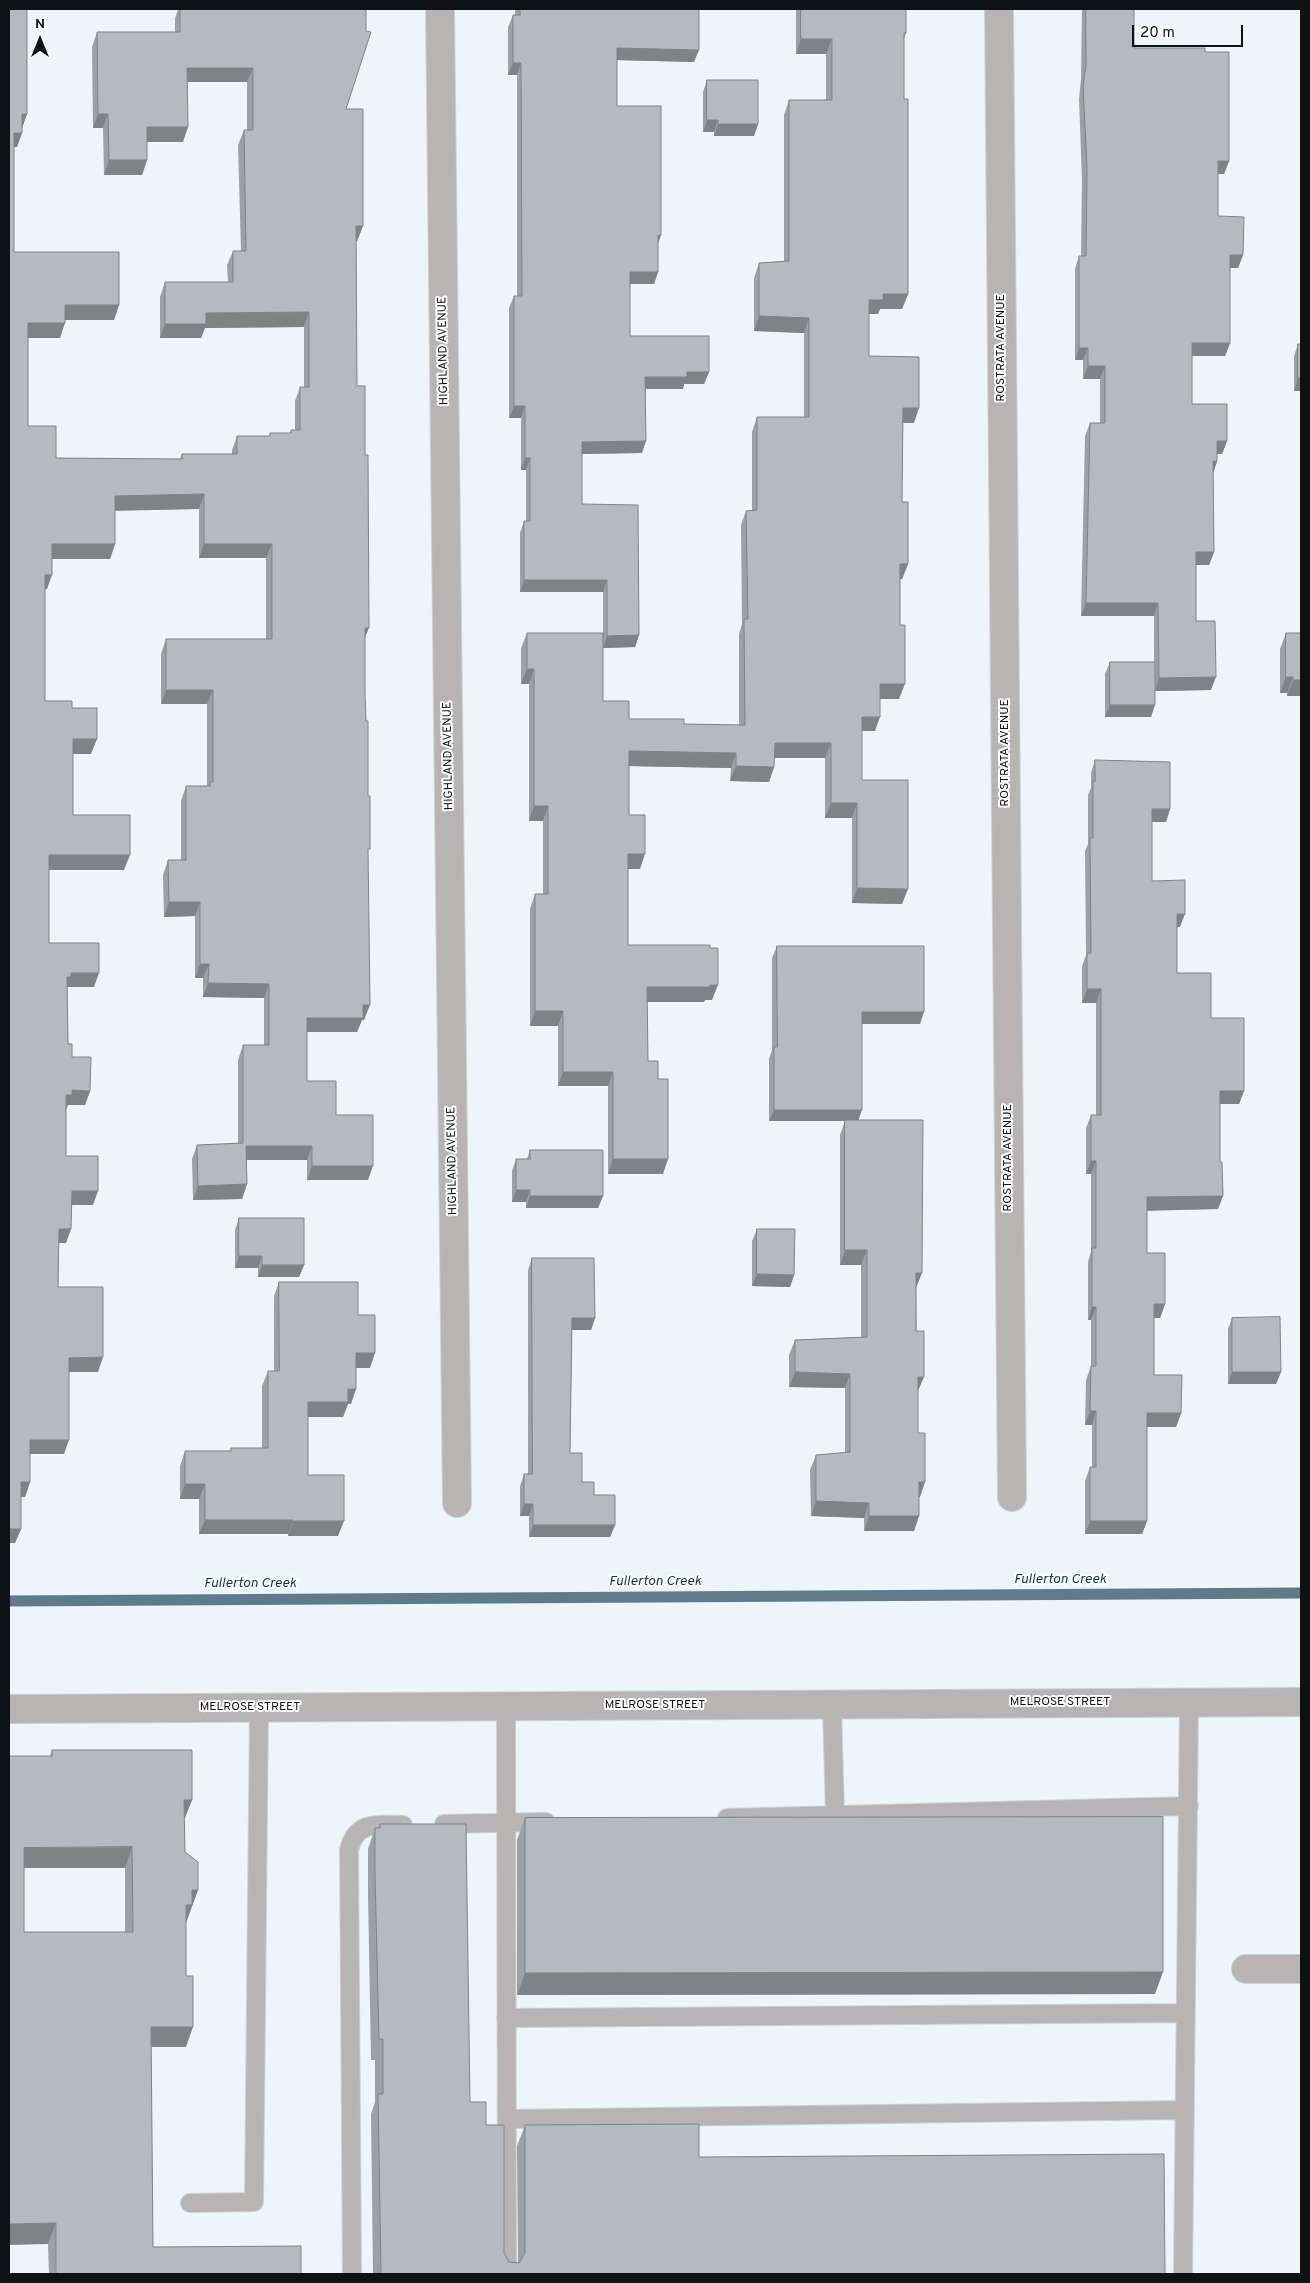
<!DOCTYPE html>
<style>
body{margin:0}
#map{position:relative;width:1310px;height:2283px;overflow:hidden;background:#eef5fa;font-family:Overpass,sans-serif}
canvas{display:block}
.frame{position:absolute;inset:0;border:10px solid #0f1214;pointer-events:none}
.north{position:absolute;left:15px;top:15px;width:50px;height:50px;-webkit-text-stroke:4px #fff;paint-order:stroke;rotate:0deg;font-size:14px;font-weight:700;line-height:20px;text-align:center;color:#0f1214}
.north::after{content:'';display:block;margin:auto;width:18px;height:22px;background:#0f1214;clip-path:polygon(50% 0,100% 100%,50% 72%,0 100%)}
.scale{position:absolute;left:1132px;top:25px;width:111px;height:22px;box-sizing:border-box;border:2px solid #0f1214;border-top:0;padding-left:6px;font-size:15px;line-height:18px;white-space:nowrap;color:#0f1214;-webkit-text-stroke:4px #fff;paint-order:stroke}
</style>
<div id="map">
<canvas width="1310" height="2283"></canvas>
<div class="frame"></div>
<div class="north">N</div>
<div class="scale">20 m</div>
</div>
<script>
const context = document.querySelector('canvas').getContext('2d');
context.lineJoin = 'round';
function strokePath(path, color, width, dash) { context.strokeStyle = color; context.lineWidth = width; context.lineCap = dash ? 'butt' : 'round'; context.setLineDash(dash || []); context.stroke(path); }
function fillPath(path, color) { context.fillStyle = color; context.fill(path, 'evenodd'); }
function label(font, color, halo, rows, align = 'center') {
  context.font = font + ' Overpass,sans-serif'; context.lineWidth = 4; context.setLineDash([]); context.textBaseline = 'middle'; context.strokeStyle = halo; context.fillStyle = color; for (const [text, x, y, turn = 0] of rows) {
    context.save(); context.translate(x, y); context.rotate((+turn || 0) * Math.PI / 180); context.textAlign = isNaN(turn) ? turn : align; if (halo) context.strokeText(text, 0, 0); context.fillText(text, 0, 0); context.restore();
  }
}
const stream = new Path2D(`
 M9,1601l1292,-8`);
const lane = new Path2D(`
 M832,1705l3,110
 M506,1706l1,568
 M727,1818l462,-12
 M444,1824l102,-2
 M506,2018l680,-5
 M507,2119l678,-9
 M190,2203l64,-1 5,-494
 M352,2274l-3,-424c7,-30 29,-25 54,-25
 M1183,2274l6,-571`);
const street = new Path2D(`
 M440,9l17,1494
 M999,9l13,1488
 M9,1709l1292,-7
 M1246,1969h55`);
const wall = new Path2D(`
 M9,9l18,105 -5,14v5l-5,14h-3v105l105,53 -5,15h-49l-5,18h-32v88l28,32 65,1h59l2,-5h50v-4l5,-14h32l1,-3h20l1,-3h4v-29l5,-14h4v-60l-99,1 -4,10h-41v-41l5,-15h63l-1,-17 6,-14h8l-3,-106 6,-15h3v-48h-59l-5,60h-36v18l-5,15h-38l-1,-47h-10l-1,-81 5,-15h78v-13l3,-10h188l-20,100 17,117 -6,15h-1l1,145 8,252v56l3,161 -4,165h-2l-5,12h-50v49l29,34 32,65h-61v-20h-61l1,24 -5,15 -49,1 -1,-41 5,-14 41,-2v-83l5,-15h21v-47l-61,-1v-19h-8v-62l-31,1 -1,-42 5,-15h13v-59l5,-15h21v-82h-46v-50l5,-15h100v-81h-67v-49l-84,1v34l-5,15h-58l-5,30h-2v112l27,7 19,46h-18v61l51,55h-75v73l45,44h-27l1,57 4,13 18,34 -5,14h-17l-2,4v47l27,49h-21l-6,38h-7l-1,44 40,85h-29l-5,82h-34v28l-5,15h-4v32l-6,14h-6z
 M515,9h184l-5,53 -77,-2v46l44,129 -3,9v28l-4,12h-24v52l79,36 -5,12h-20l-1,5h-37l-4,64 -60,1v50l57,131 -4,12 -32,1v53l26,18 55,5 55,1v-91l3,-10 -1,-99 5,-14 6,-1v-78l5,-15h47v-84l-50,-2v-53l5,-15 25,-2v-146l5,-15h37v-46h-30v-45h110v24l-2,6v60l4,195 -6,15h-22l-2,5h-9v42l45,67h-11l-1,79 6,62 -6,15h-2l-1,120h-19l-5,32h-13v49l40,124 -50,-1v-85h-27v-60h-51v9l-5,15 -39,-1 1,-13 -102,-2v49l11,54h-12v76l84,55h-7l-1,2h-57l1,59 10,18 5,95h-55v-88h-50v-60h-28v-117l5,-15h8v-73h-14v-137h-8v-36l6,-15h76v-41h-83v-59l4,-12h2v-51h-5v-52h-12v-110l5,-12h3v-221h-9v-48l5,-12h2z
 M1082,9h52v39l71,4 24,109 -5,13h-6v42l25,39 -5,13h-8v75l-5,13h-33v48l35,37 -5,13h-5v7l-4,13 1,78 -5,13h-13v56l15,69 -56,1 -4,26h-46v-43l5,-12h44v-46h-73l4,-180 5,-13h10v-44h-17v-19h-8v-91l4,-13h2l1,-76 -3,-81 2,-20z
 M707,80l51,44 -4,12h-40v-4h-11v-40z
 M1298,344l3,47h-7v-35z
 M1286,633l15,63h-14v-3h-7v-44z
 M1095,760l75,49 -4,13h-14v59l28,46h-3v46l34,45 33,73 -5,13h-19v58l3,34 -5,13 -71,1v43l18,51 -5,14h-6v57l27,38 -5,14h-29v94l-5,13h-57v-53l5,-14h2v-42h-7l1,-45 5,-14v-46h-3v-58l3,-10v-78h-5v-46l5,-13h5v-112h-14v-37l4,-11 -1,-104 3,-7v-49l3,-7v-15z
 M1301,859v64h-1v-61z
 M777,946l143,78h-58l-3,96 57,167 2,146 2,64h-1v19l-5,15h-50v-13l-53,-2 -1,-46 6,-15 29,-2v-65l-56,-1v-32l6,-15 66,-3v-72h-21v-130l5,-14h-76v-62l3,-9v-92z
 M530,1150l73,46 -5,12h-72v-6h-14v-31l4,-12h11z
 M239,1218l65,47 -5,12h-41v-9h-23v-38z
 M757,1229l37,46 -4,12 -38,-1v-45z
 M532,1258l63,60 -4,12h-19l-2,123 12,29 12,13 21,30 -5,12h-81v-21h-9v-30l4,-12h4v-204z
 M279,1282l79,33 12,53h-14l-5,36h-3l-5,13h-35v58l30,61h-50v-2h-89v-35h-19v-33l5,-15h45l1,-3h31v-62l6,-15h6v-75z
 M1232,1318l49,54 -5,12h-48v-55z
 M52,1750l140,50 -8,20 1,32 13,38 -12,33v124h-35l2,200 148,27h-252l-1,-30 -39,-488h41zM24,1868h101v64h-101z
 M525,1818l630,176 -638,1v-155z
 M380,1824l90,278 16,23 18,128 5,9 9,1 -1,-117 8,-21 174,32 466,117h-792l-2,-160 4,-12v-42h-4l-3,-165v-46l7,-21h3z`);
const shadedWall = new Path2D(`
 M801,39h31l-6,15h-30z
 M617,48l82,2 -5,12 -81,-2z
 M513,63h8l-4,12h-9z
 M187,68h66l-6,14h-65z
 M22,114h5l-5,14z
 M98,114h10l-5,14h-10z
 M707,120h11l-4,12h-11z
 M718,124h40l-4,12h-40z
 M147,127h41l-5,15h-41z
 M14,133h8l-5,14h-8z
 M109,160h38l-5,15h-38z
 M1218,161h11l-5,13h-10z
 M356,226h7l-6,15h-6z
 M658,235h3l-5,12z
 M1230,255h13l-5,13h-13z
 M630,272h28l-4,12h-29z
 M883,294h25l-6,15h-22l-2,5h-15l6,-14z
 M65,305h54l-5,15h-54z
 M309,312l-5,15 -99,1 -4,10h-41l5,-14 41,-11z
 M759,316l50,2 -5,15 -50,-2z
 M28,323h37l-5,15h-37z
 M1192,343h38l-5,13h-38z
 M1079,348h9l-5,12h-8z
 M1088,366h17l-5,13h-17z
 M687,372h22l-5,12h-20l-1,5h-42l4,-12z
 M1298,378h3v13h-7z
 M514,406h11l-4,12h-12z
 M903,408h16l-5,15h-17z
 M646,441l-4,12 -65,1 5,-12z
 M1217,441h10l-5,13h-9z
 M525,458h5l-4,12h-5z
 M1213,461h4l-4,13z
 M204,494l-5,15 -90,2 6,-15z
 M52,544h63l-5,15h-63z
 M204,544h68l-6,14h-67z
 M1196,552h18l-5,13h-17z
 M900,564h8l-6,15h-7z
 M45,575h7l-5,14h-7z
 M524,580h83l-4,12h-83z
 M1086,603h72l-4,13h-73z
 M365,628h4l-6,14z
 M639,635l-4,12 -32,1 4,-12z
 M527,669h7l-5,15h-8z
 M1216,677l-5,13 -56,1 4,-13z
 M1286,677h7l-6,16h-7z
 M1293,680h8v16h-14z
 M880,684h25l-6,15h-24z
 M166,690h47l-6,14h-46z
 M1110,705h45l-4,12h-46z
 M862,717h18l-5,14h-18z
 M73,739h24l-6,15h-23z
 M775,743h56l-6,15h-56z
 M629,751l107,2 -5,15 -107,-2z
 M736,766l38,1 -5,15 -39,-1z
 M831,803h26l-5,15h-27z
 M534,806h14l-5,15h-14z
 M1152,809h18l-4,13h-19z
 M628,854h17l-5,15h-17z
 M49,855h81l-6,15h-80z
 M857,888l51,1 -6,15 -50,-1z
 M169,902h31l-5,14 -31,1z
 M1177,914h8l-5,13h-8z
 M200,964h9l-6,14h-8z
 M71,973h28l-5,14h-27v-10z
 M208,983l61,1 -5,14 -61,-1z
 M710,985h8l-6,15h-7l-1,2h-63l6,-15z
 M1087,989h14l-5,14h-14z
 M363,1005h7l-6,15h-2l-5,12h-55l5,-14z
 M535,1011h28l-5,15h-28z
 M862,1012h62l-4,12h-62z
 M563,1072h50l-5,14h-50z
 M72,1090l18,1 -5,14h-17l-2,4h-5l5,-14z
 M1220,1091h24l-5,13h-24z
 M774,1110h88l-4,11h-89z
 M246,1146h66l-5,14h-67z
 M613,1159h55l-5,15h-55z
 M1091,1161h5l-5,13h-5z
 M312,1166h61l-5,14h-61z
 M247,1184l-5,15 -49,1 5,-14z
 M516,1190h14l-4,12h-14z
 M72,1191h26l-5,14h-26z
 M530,1196h73l-5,12h-72z
 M1223,1196l-5,13 -76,2 5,-14z
 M59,1229h12l-5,14h-13z
 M845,1250h22l-6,15h-21z
 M239,1256h23l-4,12h-23z
 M262,1265h42l-5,12h-41z
 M916,1273h6l-6,15z
 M757,1274l37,1 -4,12 -38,-1z
 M1154,1304h11l-5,14h-10z
 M1092,1307h4l-5,13h-3z
 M572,1318h23l-4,12h-23z
 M356,1353h19l-5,15h-19z
 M103,1357l-5,15h-34l5,-14z
 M795,1372l55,2 -5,14 -56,-1z
 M1232,1372h49l-5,12h-48z
 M918,1377h6l-6,14z
 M348,1389h8l-5,15h-3l-5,13h-41l6,-15z
 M1090,1411h6l-4,14h-7z
 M1147,1413h34l-5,14h-34z
 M30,1440h39l-5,14h-39z
 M21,1482h9l-5,15h-10z
 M919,1482h6l-5,15h-6z
 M185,1484h20l-6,15h-19z
 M816,1501l53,2 -5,15 -53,-2z
 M524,1504h9l-4,12h-9z
 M869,1516h50l-5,15h-50z
 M205,1520h88l-5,14h-89z
 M293,1521h51l-6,15h-50z
 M1090,1521h57l-5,13h-57z
 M533,1525h82l-5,12h-81z
 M9,1529h12l-6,14h-6z
 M184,1800h8l-8,20z
 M132,1847l-7,21h-108l7,-20z
 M192,1890h6l-13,35 1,-20z
 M1163,1972l-8,22 -638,1 8,-22z
 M151,2027h42l-7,20h-42z
 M56,2223l-8,21 -39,1v-21z`);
const building = new Path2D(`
 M9,9h18v105h-5v19h-8v119h105v53h-54v18h-37v103h28v32l126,1v-5h55v-18h33v-3h21v-3h9v-43h9v-75l-103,1v11h-41v-42h68v-31h13l-2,-121h9v-62h-66l1,59h-41v33h-38l-1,-46h-10l-1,-82h83v-23h186v22l5,1 -25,77h17v117h-7l1,160h8v69h3l1,173h-4v66l1,27h2v75h2v53h-2l2,156h-7v13h-56v63h29v34h37v51h-61v-20h-66l1,38 -49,2 -1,-41 46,-2v-98h26v-61l-61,-1 1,-19h-9v-62h-31l-1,-42h18v-74h24v-4h3v-92h-47v-51h106v-95h-68v-50l-89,2v48h-63v31h-7v126h27v7h25v31h-24v76h57v40h-81v88h50v30h-28v4h-4l1,67h4v13h19l-1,34 -18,-1v5h-6v61h32v35h-26l-1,38h-12l-1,58h45v70l-34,1v82h-39v42h-9v47h-12z
 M520,9h179v41l-82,-2v58h44v129h-3v37h-28v64h79v36h-22v5h-42l1,64 -64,1v62l56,1 1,130 -32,1v-56h-83v-59h6v-63h-5v-52h-11v-110h8l-1,-233h-8v-48h7z
 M801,9h105v24h-2v66h4v195h-25v6h-14v56l50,1v51h-16l-1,94h6v62h-8v61h5v59h-25v33h-18v63h46v109l-51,-1v-85h-26v-60h-56l-1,24 -38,-1v-13l-107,-2v64h16v39h-17v91h82v3h8v37h-8v2h-63l1,74h10v18h10v80h-55v-87h-50v-61h-28v-117h13v-88h-14v-137h-7v-36h76v68h26v18h55v5l61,1 -1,-106h4l-2,-108 11,-1v-93h52v-99l-50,-2v-53l30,-2v-161h43v-61h-31z
 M1086,9h48v39h71v4h24v109h-11v55l26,1 -1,38h-13v88h-38v61h35v37h-10v20h-4l1,91h-18v69h19l1,56 -57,1 -1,-75h-72l4,-180h15v-57h-17v-18h-9v-92h7l1,-89 -4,-81 3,-20z
 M707,80h51v44h-40v-4h-11z
 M1298,344h3v34h-3z
 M1286,633h15v47h-8v-3h-7z
 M1110,662h45v43h-45z
 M1095,760l75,2v47h-18v72l33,-1v34h-8v59h34v45h33v73h-24v71h2l1,34 -76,1v56h18v51h-11v71h28l-1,38h-34v108h-57v-54h6v-56h-6l1,-45h5v-59h-4v-59h4v-87h-5v-46h10v-126h-14v-36h4l-1,-115h3v-57h2z
 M777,946h147v66h-62v98h-88v-63h3z
 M845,1120h78l-1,153h-6v58h8v46h-6v56h7v49h-6v34h-50v-13l-53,-2v-46l34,-3v-78l-55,-2v-32l72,-3v-87h-22z
 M530,1150h73v46h-73v-6h-14v-31h14z
 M239,1218h65v47h-42v-9h-23z
 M757,1229h38l-1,46 -37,-1z
 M532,1258h62l1,60h-23l-2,135h12v29h12v13h21v30h-82v-21h-9v-30h8z
 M279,1282h79v33h17v38h-19v36h-8v13h-40v73h36v46h-51v-1h-88v-36h-20v-33h46v-3h37v-77h11z
 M1280,1317l1,55h-49v-54z
 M52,1750h140v50h-8l1,52 13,10v28h-6v15h-6v71h7v51h-42l2,220 148,-1v28h-245v-51l-47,1v-468h43zM132,1847l1,85h-109v-84z
 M1163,1817v155l-638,1v-155z
 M380,1824h86l4,278h16v23h18v128l5,9 10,1 6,-10v-128l174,-1v33l465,-3 1,120h-784l-3,-180h5v-55h-4l-4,-165v-46h5z`);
const streetNames = [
 ["ROSTRATA AVENUE",1002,348,-90],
 ["HIGHLAND AVENUE",444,351,-91],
 ["ROSTRATA AVENUE",1006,753,-90],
 ["HIGHLAND AVENUE",449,756,-91],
 ["ROSTRATA AVENUE",1009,1158,-90],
 ["HIGHLAND AVENUE",453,1161,-91],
 ["MELROSE STREET",1060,1703],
 ["MELROSE STREET",655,1706],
 ["MELROSE STREET",250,1708]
];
const waterNames = [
 ["Fullerton Creek",1060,1580],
 ["Fullerton Creek",655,1582],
 ["Fullerton Creek",250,1584]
];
strokePath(stream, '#607a8a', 11);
strokePath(lane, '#cad1d5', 20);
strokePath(street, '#cad1d5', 30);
strokePath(lane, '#b8b4b4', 18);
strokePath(street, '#b8b4b4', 28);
fillPath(wall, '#9ba1a5');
fillPath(shadedWall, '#7e8386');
fillPath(building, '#b4bbc0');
strokePath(building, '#7e8386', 1);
label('12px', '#0f1214', '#fff', streetNames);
label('italic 14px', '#0a3a52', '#fff', waterNames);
</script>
